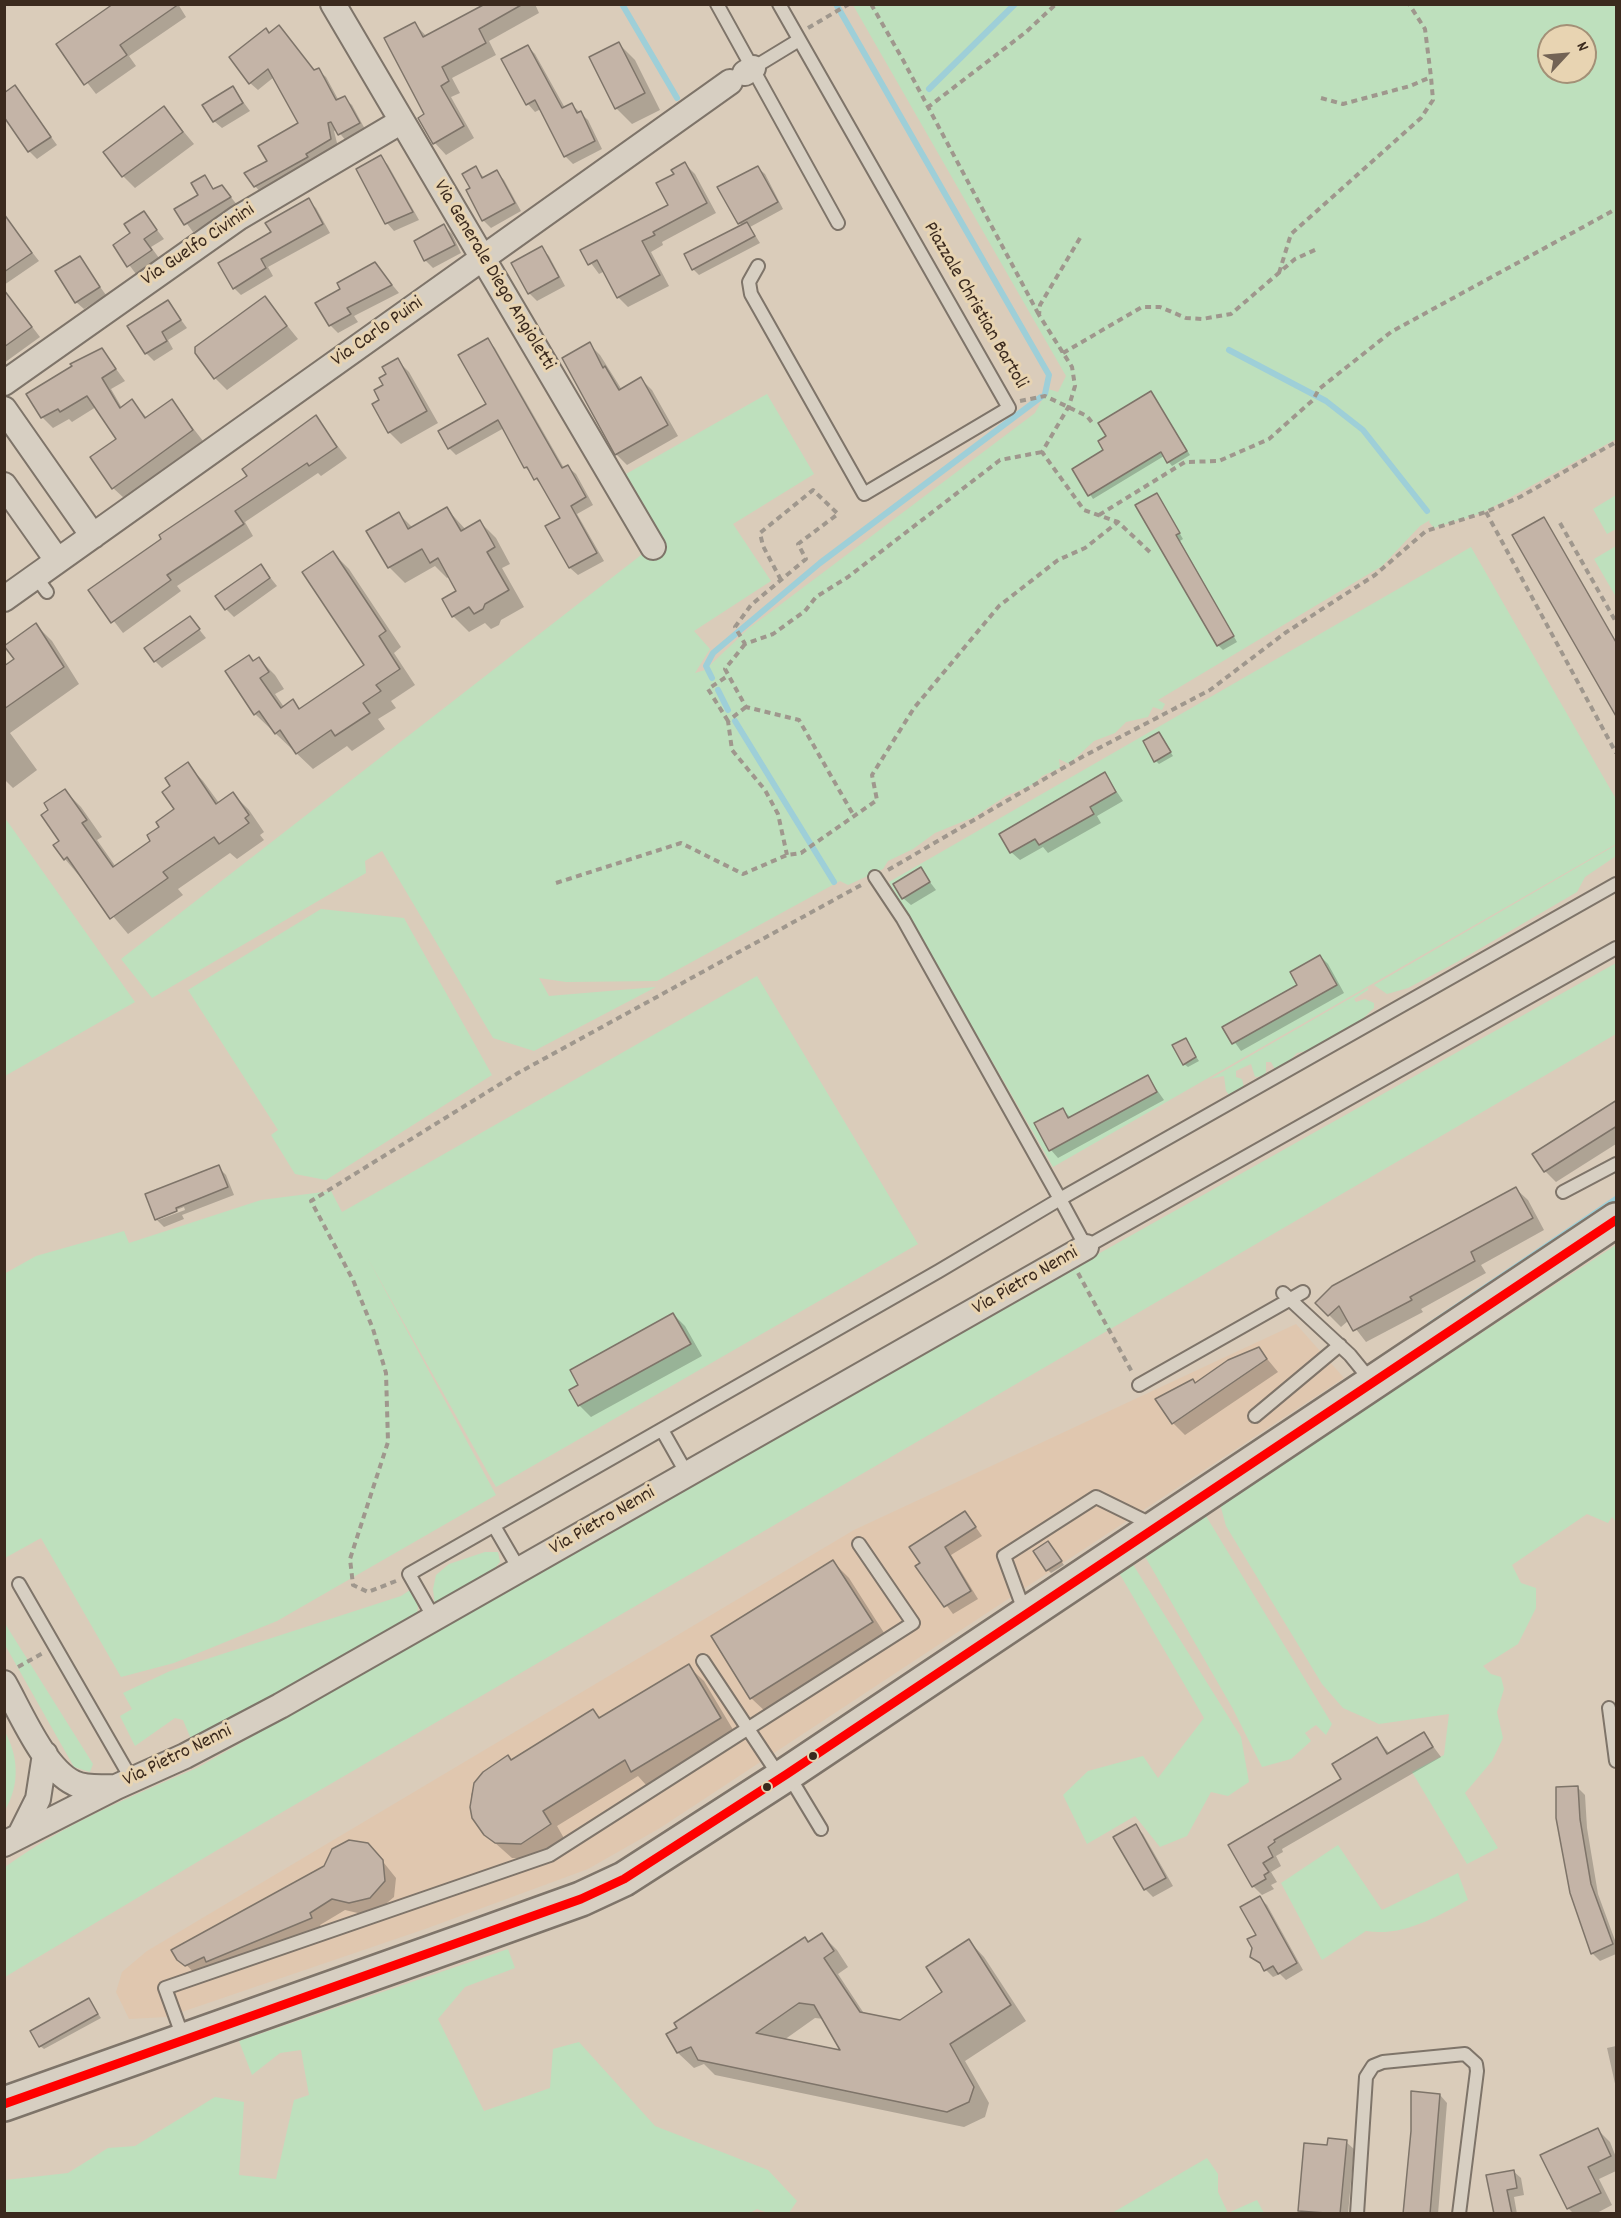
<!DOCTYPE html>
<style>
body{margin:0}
#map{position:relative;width:1621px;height:2218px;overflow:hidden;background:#daccba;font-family:Dekko,sans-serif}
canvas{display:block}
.frame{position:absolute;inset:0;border:6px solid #3b2a1e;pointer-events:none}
.north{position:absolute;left:1537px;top:24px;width:60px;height:60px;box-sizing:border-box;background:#e8d4b2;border:2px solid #a39077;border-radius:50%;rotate:64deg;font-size:16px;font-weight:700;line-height:24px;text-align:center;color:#3b2a1e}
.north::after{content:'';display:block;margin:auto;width:21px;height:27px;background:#736355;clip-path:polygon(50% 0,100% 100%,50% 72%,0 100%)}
</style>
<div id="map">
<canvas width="1621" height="2218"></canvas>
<div class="frame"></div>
<div class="north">N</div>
</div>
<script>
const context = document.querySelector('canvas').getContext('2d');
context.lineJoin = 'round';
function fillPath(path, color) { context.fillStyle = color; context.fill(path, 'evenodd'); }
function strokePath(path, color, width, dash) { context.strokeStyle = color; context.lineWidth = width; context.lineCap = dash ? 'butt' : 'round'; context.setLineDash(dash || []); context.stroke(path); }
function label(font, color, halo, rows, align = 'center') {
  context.font = font + ' Dekko,sans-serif'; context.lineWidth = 6; context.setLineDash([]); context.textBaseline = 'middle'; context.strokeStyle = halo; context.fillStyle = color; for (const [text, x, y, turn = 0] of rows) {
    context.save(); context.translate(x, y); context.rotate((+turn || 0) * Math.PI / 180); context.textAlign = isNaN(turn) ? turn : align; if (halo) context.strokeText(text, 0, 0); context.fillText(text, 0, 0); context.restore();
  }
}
const built = new Path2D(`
 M1296,1324l48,54 -684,450 -72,41 -163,60 -258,88 -38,2 -13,-27 6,-20 25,-21 707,-421z`);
const green = new Path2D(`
 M853,5h763v434l-134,74 -48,15 -5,-6 1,-2 -10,6 -38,40 -224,134 7,4 -3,6 -9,-3 -5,10 -22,5 -11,11 -21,8 -25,23 -10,-5 1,9 -18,8 -8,8 -28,12 -32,21 -39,16 -22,16 -25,12 -5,8 -35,16 -8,-4 -183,100 -91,1 -27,-4 10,18 107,-9 -122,64 -41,-13 -111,-187 -17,10 1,12 -214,125 -31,-39 542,-421 -37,-64 141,-80 47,80 -81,50 38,57 -77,50 16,18 -15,24 10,-3 43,-41 287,-216 13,-24 10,3 8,-16zM1549,36h36v36h-36z
 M1616,495v34l-9,5 -14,-25z
 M1616,546v51l-22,-38z
 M1471,547l145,252v45l-563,323 -164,-285z
 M5,818l130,184 -130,74h-1z
 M1616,845v11l-31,21 -8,15 -120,70 -49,26 -21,6 -13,-9z
 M321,909l83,9 88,157 -166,105 -31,-6 -24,-39 7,-5 -90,-140z
 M1616,963v71l-1397,815 -214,128v-110c62,-44 122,-69 192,-99l869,-496z
 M757,976l161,268 -422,243 -129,-230 129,238 -219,126 -103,42 -53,14 -80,-139 -36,20 -1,-284 32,-18 88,-25 5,12 132,-43 70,-9 11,21z
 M1368,988v2l-14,9 2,3 9,-3 9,4v5l-22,21 -37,20 -18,4 -20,20 -6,-11h-5v10l-3,4 -8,1 -4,-13 -15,7v6l6,2 2,8 -3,12 -7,2 -8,-10 -2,-15 -14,3z
 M1616,1245v277l-4,-5 -4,6 -21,-9 -75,51 9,18 15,5v20l-18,36 -35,22 8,8 10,3 3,12 -7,23 6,26 -11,23 -27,32 33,55 -31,16 -55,-92 32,-17 5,-41 -70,10 -36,-16 -21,-24 -96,-158 -6,-22z
 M1203,1511l129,213 -6,11 -10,-10 -11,8 6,8 -20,18 -29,8 -29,-58 -90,-156z
 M485,1552h13l2,10 -10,12 -55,32 -2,-17 3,-14 13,-11z
 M1132,1563l109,174 8,45 -21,14 -17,-4 -24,44 -27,11 -25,-31 -48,28 -24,-49 25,-24 55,-15 15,22 46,-60 -86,-147z
 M410,1590l8,16 -1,9 -158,92 -68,32 -8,-19 -8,-2 -40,28 -15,-30 12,-7 -9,-16 47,-22 231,-75z
 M4,1622l89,142 -3,8 -16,-5 -69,-122z
 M4,1730c15,26 16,55 1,80z
 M1338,1845l44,65 76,-37 10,27c-32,17 -65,37 -102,31l-44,29 -41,-77z
 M508,1949l7,19 -50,19 -27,32 46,92 66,-23 3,-39 26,-7 76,84 113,44 29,31 -8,12h-21l-11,-4 -9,5 -743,-1v-33l63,-7 40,-25 27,-2 80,-49 29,5 -5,73 37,4 18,-79 15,-5 -8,-45 -21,3 -28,22 -13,-34z
 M1207,2158l11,16v18l10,21 29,-13 7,13h-152z`);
const shadow = new Path2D(`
 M178,4l8,13 -57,39 7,10 -40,28 -38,-49z
 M489,4h46l4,9 -50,28 7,14 -44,23 8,15 -9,4 23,41 -28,17 -11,-12 -15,-25 6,-3 -11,-91 12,13z
 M279,27l36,45 3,-2 8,7 13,24 5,-3 8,7 14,26 -19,11 -10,-12 -3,1 4,16 -76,47 -7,-8 14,-24 31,-38 -26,-47 -16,13 -8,-7 19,-49z
 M619,44l16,16 25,50 -28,14 -16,-16z
 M527,46l8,8 30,54 7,-3 16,15 14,29 -29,15 -8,-8 -24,-47 -6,3 -7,-8z
 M15,87l42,58 -20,14 -8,-8z
 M233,88l17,23 -28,17 -8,-7z
 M164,108l30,36 -59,44 -12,-12z
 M381,157l7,8 31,55 -25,11 -7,-8 -29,-54z
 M685,164l10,10 21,39 -54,29 1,3 -12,7 18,34 -41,21 -10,-10 -13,-26 -6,3 -17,-23 88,-46 6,-30z
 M476,168l9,11 12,-7 7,8 17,31 -30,17 -8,-8 -11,-31z
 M758,168l7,6 18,35 -33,18 10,16 -61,32 -6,-6 49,-43 -2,-3z
 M204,177l11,13 7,-4 16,20 -45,26 -17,-23 24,-14z
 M308,200l8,8 14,25 -62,34 5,9 -32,19 -7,-7 39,-55z
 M144,213l20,26 -13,8 8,11 -23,16 -21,-28 18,-13z
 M444,226l8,8 9,19 -28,15 -8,-8z
 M13,228l26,33 -35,24v-51z
 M542,248l7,8 16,30 -28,15 -8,-8z
 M79,258l27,37 -22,14 -8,-7z
 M375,264l24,29 -45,23 4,6 -20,11 -8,-8 12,-35z
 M4,290l36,47 -36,26z
 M265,298l33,41 -71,51 -12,-12z
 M168,302l19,26 -19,12 5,9 -19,12 -8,-8z
 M488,340l7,8 69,120 4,-1 8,7 17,31 -16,9 27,47 -26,14 -8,-7 -23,-41 15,-8 -19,-32 -18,-20 -21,-39 -48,27 -7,-7 39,-43z
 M589,344l11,11 22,35 19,-11 11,11 26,46 -51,29 -11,-11z
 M102,350l23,31 -14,8 11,19 10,-7 15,17 25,-17 31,40 -79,57 -11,-10 5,-48 -22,-33 -24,15 -3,-3 -16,9 -10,-10 -15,-23z
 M397,360l12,12 29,51 -37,21 -12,-12 -8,-31 7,-26z
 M1151,392l39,63 -18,11 -8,-10 -71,43 -19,-30 31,-18 3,-15z
 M315,417l32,41 -26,18 -3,-3 -73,49 8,14 -76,50 4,5 -58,42 -33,-43 159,-113z
 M1157,495l26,44 -3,2 57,101 -14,8 -5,-5z
 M447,509l19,21 14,-8 16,16 14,26 -8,4 22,39 -23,13 -2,5 -8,4 -6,-6 -16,9 -16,-16 5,-24 -8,-16 -3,2 -12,-12 -30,17 -16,-16 10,-53 14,14z
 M333,553l16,16 52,78 -7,6 21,32 -24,16 5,7 -18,11 7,10 -33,22 -5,-5 -34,23 -58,-55 -1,-52 5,-3 16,16 9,14 -9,5 9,13 8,-6 9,9 65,-44z
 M261,566l16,20 -43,31 -8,-8z
 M190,618l16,20 -44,30 -7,-7z
 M36,625l16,16 27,43 -69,49 27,37 -24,18 -9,-9v-111l12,-8z
 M1159,734l14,22 -14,8 -3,-3z
 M187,764l16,17 16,22 14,-9 16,16 15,22 -4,3 4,5 -27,19 -7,-6 -52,36 5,6 -55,39 -63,-75 -15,-49 15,-19 16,16 21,30 -5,3 19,27 36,-26 24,-32 -3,-23z
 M1105,774l18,27 -26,15 4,7 -53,30 -5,-6 -23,13 -9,-8z
 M920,869l16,21 -25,15 -8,-7z
 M1320,956l8,8 16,29 -103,58 -17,-24 75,-42z
 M1185,1040l14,21 -11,6 -4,-3z
 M1148,1077l16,23 -106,58 -7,-8 11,-41 8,8z
 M1616,1102v42l-60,38 -11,-11z
 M218,1167l8,8 8,20 -52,20 2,4 -20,8 -8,-8 -9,-24zM184,1207l1,3 -27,10v-3z
 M1516,1189l12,11 16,30 -63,35 5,8 -65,36 2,3 -57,30 -17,-22 -8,7 -24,-24z
 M673,1314l12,12 17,30 -111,61 -12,-12 -8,-14z
 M1259,1349l19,23 -93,63 -12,-12 20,-42 3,3z
 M965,1512l17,24 -31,19 27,44 -25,15 -36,-48z
 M1048,1542l16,23 -13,8 -3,-3z
 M833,1562l16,16 39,61 -120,75 -17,-16z
 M688,1666l16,15 31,52 -88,53 -9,-10 -81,50 8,14 -29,19 -24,-1 -27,-24 -12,-17 -2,-22 4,-11 33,-27 4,4 81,-50 8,7z
 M1424,1734l17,23 -159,92 1,3 -7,4 5,10 -10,6 6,10 -6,3 3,4 -12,6 -9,-9 -23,-40 113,-66 34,-41 13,15z
 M1577,1787l8,8 2,33 11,66 18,49v11l-16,7 -8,-8 -21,-61z
 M1135,1826l8,8 30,52 -20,11 -8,-8z
 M372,1848l24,30 -2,19 -18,15 -14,2 -17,-4 -25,15 3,5 -125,47 -25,-26 152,-84z
 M1260,1898l7,7 36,65 -17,10 -6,-6 -7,3 -21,-21 6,-21z
 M822,1935l15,15 11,17 -10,7 27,41 35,6 44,-28 25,-52 15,16 42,64 -61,40 24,42 -4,14 -21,10 -249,-52 -11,-11 -10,4 -16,-15 -10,-18 137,-96 4,4zM815,2018l9,1 19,33 -59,-12z
 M89,2000l12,18 -57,31 -4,-3z
 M1616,2046v42l-9,-40z
 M1440,2095l7,8 -9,111h-33z
 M1598,2130l12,12 6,15v14l-17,8 13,26 -17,9h-21l-6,-6z
 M1346,2142l8,7 -6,65h-46l-3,-4 30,-64z
 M1513,2171l8,7 3,17 -10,2 3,17h-24z`);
const stream = new Path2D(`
 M622,4l55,94
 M836,4l213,371 -4,19
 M929,89l86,-85
 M1229,350l97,51 37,29 64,81
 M712,678l-6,-12 7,-13 107,-90 221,-166
 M718,690l10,20
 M735,721l99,161
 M1430,1325l186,-126`);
const building = new Path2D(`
 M113,4h66l-59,41 7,10 -43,30 -28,-41z
 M485,4h38l-44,25 7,14 -44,24 7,14 -8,5 23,40 -31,18 -15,-26 6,-4 -40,-76 31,-16 8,15z
 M279,25l35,45 5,-2 17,32 9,-4 15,27 -22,12 -7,-13 -3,1 3,16 -25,15 2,3 -54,30 -10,-14 23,-12 -9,-15 40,-23 -30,-54 -19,15 -20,-27 37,-29 3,5z
 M619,42l26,51 -30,16 -26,-52z
 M528,45l34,63 10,-5 5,10 4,-2 14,30 -31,16 -29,-57 -9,5 -25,-46z
 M15,85l36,52 -23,15 -24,-35v-24z
 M233,86l10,17 -30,19 -11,-17z
 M164,106l19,26 -61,45 -19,-25z
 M381,155l32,57 -28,12 -29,-55z
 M685,162l22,41 -54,29 2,3 -13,6 18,34 -43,23 -20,-38 -9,5 -8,-15 88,-45 -12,-22 18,-9 -3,-4z
 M476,166l6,12 15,-8 18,33 -33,18 -16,-31 4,-2 -8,-14z
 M758,166l20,36 -40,22 -21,-37z
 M205,175l8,14 9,-4 9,12 -47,28 -10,-16 24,-14 -7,-12z
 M309,198l14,26 -62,35 5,9 -33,21 -15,-26 53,-31 -6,-9z
 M144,211l13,19 -13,9 8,11 -25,17 -14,-22 17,-12 -6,-9z
 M4,214l28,39 -28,19z
 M747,222l8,14 -63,34 -8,-16z
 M444,224l11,21 -31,16 -10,-20z
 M542,246l17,31 -31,17 -17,-31z
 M80,256l20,31 -25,16 -20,-32z
 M375,262l17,23 -45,23 4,6 -22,12 -14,-23 25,-14 -3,-6z
 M4,290l28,37 -28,20z
 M265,296l22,30 -73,53 -19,-26v-6z
 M168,300l13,20 -19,12 5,9 -22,13 -18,-28z
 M488,338l74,130 6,-3 18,32 -15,9 26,47 -28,15 -24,-42 15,-8 -23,-40 -3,2 -7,-13 -3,1 -26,-48 -50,29 -10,-18 48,-27 -28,-49z
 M590,342l13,26 2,-2 14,24 22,-13 27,48 -53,30 -53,-97z
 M102,348l14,21 -14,9 18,30 12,-9 13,19 27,-19 21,31 -81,59 -22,-32 26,-18 -29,-43 -27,16 -2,-3 -17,9 -15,-24 46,-28 -2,-2z
 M398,358l29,53 -39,22 -16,-29 7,-4 -5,-10 9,-5 -4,-7 7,-4 -4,-7z
 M1151,391l36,60 -20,12 -6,-11 -73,44 -16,-27 31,-19 -5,-9 8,-5 -8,-13z
 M316,415l21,32 -28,19 -2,-3 -72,48 9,13 -77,51 4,5 -60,43 -23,-33 73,-51 -2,-4 88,-59 -5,-7z
 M1157,493l23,40 -4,2 58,101 -17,10 -82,-141z
 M447,507l14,24 19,-11 15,27 -8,5 22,38 -24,14 -2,5 -9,5 -5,-7 -17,10 -10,-18 14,-8 -18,-33 -8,5 -8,-14 -34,19 -22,-37 33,-19 9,17z
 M1544,517l73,127v74l-105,-183z
 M333,551l53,80 -7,5 21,33 -24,16 5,6 -18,12 7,10 -35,23 -4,-6 -35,24 -16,-24 -5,4 -16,-23 -5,4 -29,-44 24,-16 4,6 6,-4 10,15 -9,6 21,30 12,-9 6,10 65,-44 -62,-93z
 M261,564l9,14 -45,32 -10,-14z
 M190,616l10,13 -46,33 -10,-14z
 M36,623l28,44 -60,42v-43l10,-7 -10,-13z
 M1159,732l12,20 -17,10 -11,-21z
 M188,762l28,42 17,-12 16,23 -4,3 4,5 -30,21 -5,-7 -51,35 5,6 -58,41 -43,-62 -3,3 -11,-15 6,-4 -18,-26 7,-5 -4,-7 21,-14 22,31 -5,3 31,44 37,-26 -3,-6 12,-8 -3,-5 18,-13 -12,-17 8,-6 -5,-8z
 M1105,772l11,20 -26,15 4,7 -55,31 -4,-6 -25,14 -11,-19z
 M921,867l9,15 -28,17 -9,-15z
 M1320,955l17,30 -105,59 -10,-17 75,-42 -7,-13z
 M1186,1038l10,19 -13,8 -11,-20z
 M1148,1075l9,17 -108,59 -15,-28 29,-15 5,10z
 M1617,1100v26l-73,46 -12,-18z
 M219,1165l9,22 -52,21 1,3 -22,9 -10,-26z
 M1516,1187l17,31 -62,34 4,9 -65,36 2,3 -59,31 -14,-25 -11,10 -13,-13 17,-17z
 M673,1313l18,31 -113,62 -9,-16 9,-5 -8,-15z
 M1259,1347l8,12 -95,65 -17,-25 38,-20 2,4 33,-23z
 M965,1511l11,16 -31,20 26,44 -27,16 -29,-41 5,-3 -11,-16z
 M1048,1541l14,20 -16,10 -13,-20z
 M833,1560l40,62 -123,77 -39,-63z
 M689,1664l32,54 -90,54 -6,-12 -82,51 8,13 -30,20 -26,-1 -11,-8 -12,-17 -2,-11 4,-24 9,-11 25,-17 3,5 82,-51 6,9z
 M1424,1732l9,15 -159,93 1,2 -7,5 5,10 -10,6 6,9 -5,3 2,4 -14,8 -24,-42 113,-66 -9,-15 45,-27 10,17z
 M1578,1786l2,33 11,65 22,60 -22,10 -21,-61 -14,-75v-31z
 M1136,1824l30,54 -22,12 -31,-53z
 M349,1840l19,3 15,17 2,21 -15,17 -21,5 -17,-4 -22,14 2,5 -106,44 -2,-5 -19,9 -8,-6 -6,-10 153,-84 8,-17z
 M1260,1896l37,67 -19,11 -5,-8 -9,5 -4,-8 -10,-6 2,-9 -5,-9 9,-4 -16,-28z
 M822,1933l12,18 -10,7 36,54 40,8 42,-28 -16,-25 43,-28 42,66 -61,39 24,43 -5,15 -22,10 -249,-52 -7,-13 -14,6 -11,-19 11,-6 -3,-5 131,-86 3,5zM799,2003l15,2 26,45 -84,-17z
 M89,1998l9,16 -59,33 -9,-16z
 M1411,2091l29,3 -10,120h-27l8,-83z
 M1598,2128l13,28 -23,11 13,26 -34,16 -27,-54z
 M1328,2138l19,2 -7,74 -42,-3 6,-68 23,2z
 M1514,2170l3,18 -10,2 5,24h-18l-8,-39z`);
const path = new Path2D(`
 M871,4l32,56 136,255
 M808,28l41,-24
 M1321,98l22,6 67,-18 21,-9
 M927,108l99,-76 30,-28
 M1080,238l-40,67 -1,10 33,52 3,19 -6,20 -27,46 42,58 34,12 34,32
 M1279,273l12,-39 130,-116 12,-18 -2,-23 -6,-48 -16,-25
 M1063,353l79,-46h18l26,11 16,1 29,-5 64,-55 22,-10
 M1020,401l25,-5 42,20 7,9
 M1486,512l130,241
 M1099,515l86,-53 34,-1 50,-22 44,-39 6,-11 72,-57 225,-123
 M1560,523l56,99
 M781,580l-18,-34 -3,-13 53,-43 25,24 -40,30 8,15 -55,46 -16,22 10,17 28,-10 32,-23 11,-14 32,-20 152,-117 42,-8
 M745,644l-20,25 21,38 53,13 55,96
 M746,707l-18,14 4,29 33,40 13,24 9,41
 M728,721l-20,-32 21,-14
 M888,870l194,-113 128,-67 75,-57 90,-58 51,-44 60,-19 34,-15 96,-55
 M4,872v17
 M556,883l125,-40 62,31 44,-19 14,-2 76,-53 -5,-25 42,-67 85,-102 59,-46 27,-12 33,-26
 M1078,1273l54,99
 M396,1581l-28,11 -15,-7 -3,-26 38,-117 -2,-69 -13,-44 -20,-49 -42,-79 207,-128 345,-189
 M18,1667l25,-14`);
const lane = new Path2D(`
 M717,4l121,219
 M753,68l46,-28
 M758,266l-9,16 2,12 113,200 145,-86 -230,-404
 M36,577l11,15
 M1616,884l-556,315 26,48 530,-299
 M1563,1192l53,-28
 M1283,1293l67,62 22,27
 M1139,1385l164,-93
 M1255,1416l85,-71
 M662,1430l25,44
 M494,1526l25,43
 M19,1584l113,196
 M1025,1613l-21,-57 92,-59 57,28
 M434,1618l-25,-44 530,-303 121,-72 -157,-280 -28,-42
 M703,1661l77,116
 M1609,1708l7,53
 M789,1776l32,53
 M184,2040l-19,-52 385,-133 363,-232 -54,-79
 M1357,2214l9,-137 7,-11 10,-4 82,-8 11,10 1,7 -18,143`);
const street = new Path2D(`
 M333,4l320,543
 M745,73l8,-5
 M4,383l234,-165 164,-97
 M4,409l89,127
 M4,485l53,75
 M4,599l726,-517
 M4,1683c16,28 40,86 70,100 12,6 28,4 42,4
 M20,1835l18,-36 7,-45
 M4,1844l112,-57 69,-31 95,-50 806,-459`);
const secondary = new Path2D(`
 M4,2104l474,-168 103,-37 43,-20 163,-105 829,-554`);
const bus1 = new Path2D(`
 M4,2104l577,-205 43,-20 163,-105 829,-554`);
const markers = [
 [813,1756,5,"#3b2a1e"],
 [767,1787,5,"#3b2a1e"]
];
const streetNames = [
 ["Via Guelfo Civinini",199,246,-34],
 ["Via Generale Diego Angioletti",493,276,59],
 ["Piazzale Christian Bartoli",974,306,60],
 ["Via Carlo Puini",378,333,-35],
 ["Via Pietro Nenni",1026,1282,-30],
 ["Via Pietro Nenni",603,1522,-30],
 ["Via Pietro Nenni",178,1757,-26]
];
fillPath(built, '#e0c7af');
fillPath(green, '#bee0bd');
fillPath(shadow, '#0003');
strokePath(stream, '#9ecfd8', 6);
fillPath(building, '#c4b4a7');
strokePath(building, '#7e7469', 1.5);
strokePath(lane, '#7e7469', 16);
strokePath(street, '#7e7469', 28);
strokePath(secondary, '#7e7469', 38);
strokePath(path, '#9f978d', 4, [6, 4.5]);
strokePath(lane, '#d7cfc2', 12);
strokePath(street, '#d7cfc2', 24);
strokePath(secondary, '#d7cfc2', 33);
strokePath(bus1, '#f00', 9);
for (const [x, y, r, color] of markers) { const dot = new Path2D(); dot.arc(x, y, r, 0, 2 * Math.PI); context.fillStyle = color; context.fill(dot); strokePath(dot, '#e8d4b2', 2); }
label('20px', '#3b2a1e', '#e8d4b2', streetNames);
</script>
